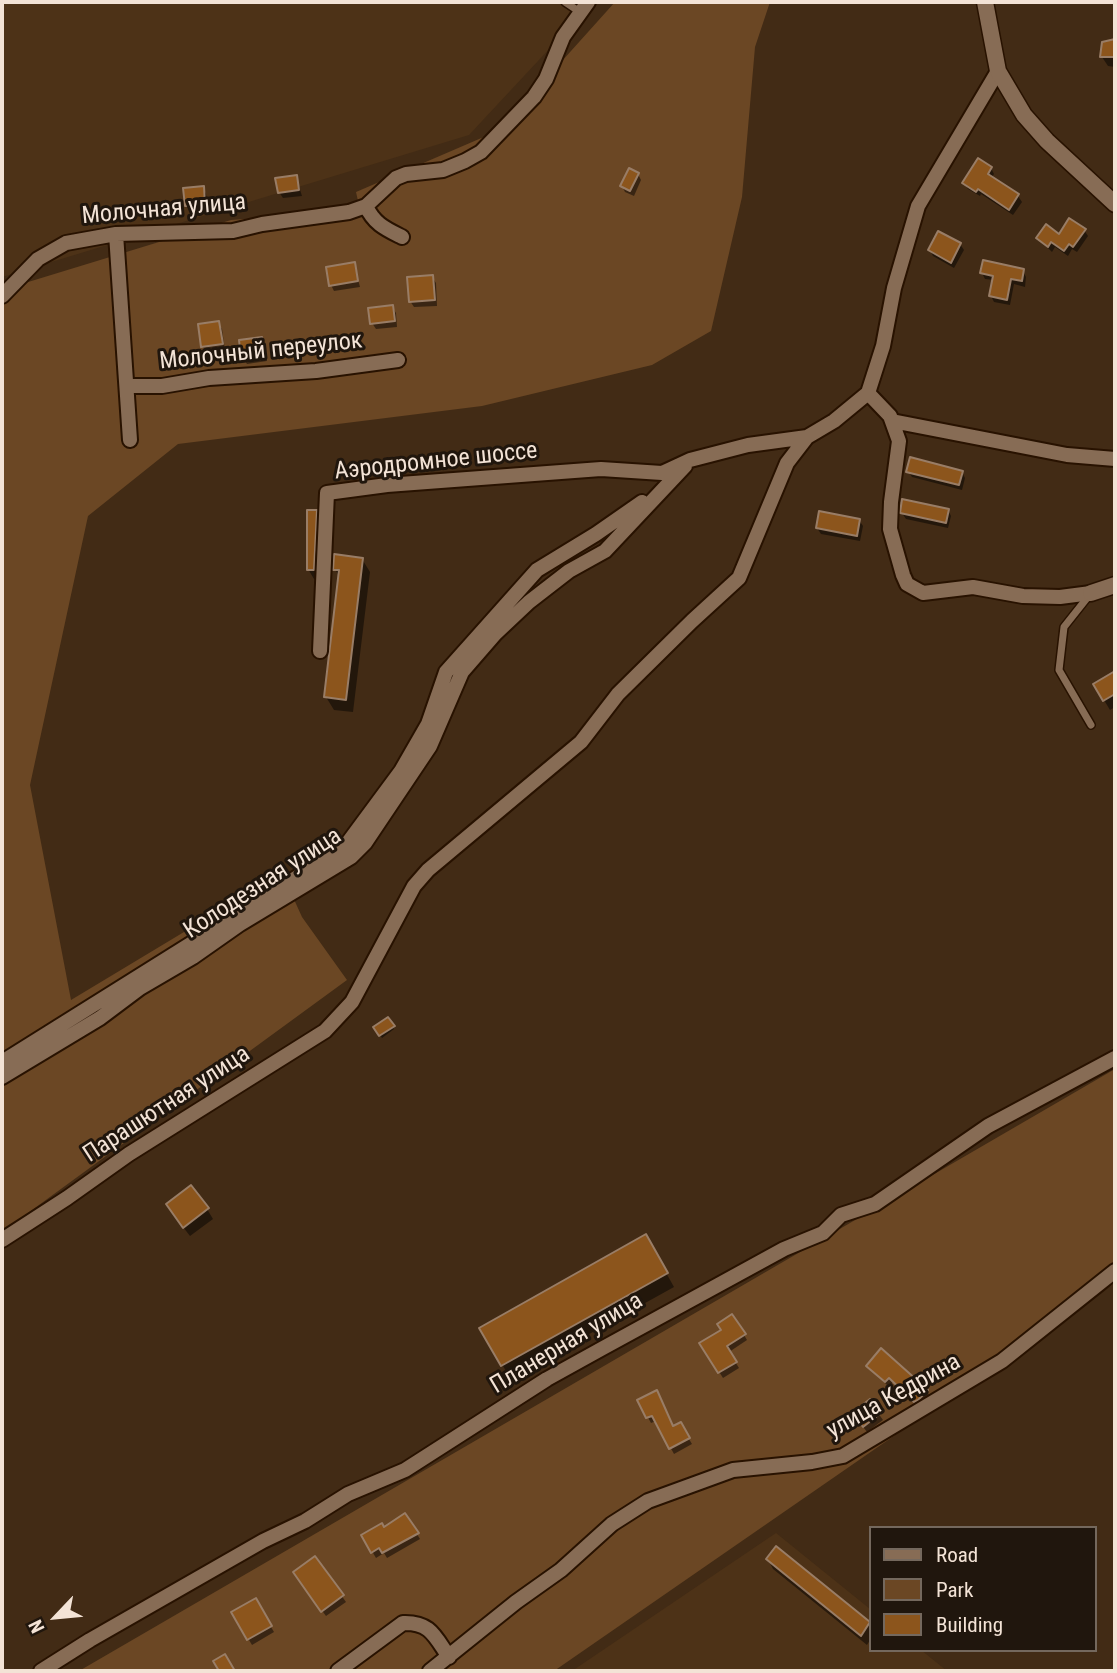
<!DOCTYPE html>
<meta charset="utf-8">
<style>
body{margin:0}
#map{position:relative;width:1117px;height:1673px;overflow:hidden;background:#422b15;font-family:"Roboto Condensed",sans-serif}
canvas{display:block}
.frame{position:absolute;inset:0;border:4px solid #f3e3d6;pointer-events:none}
.legend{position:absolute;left:869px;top:1526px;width:228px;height:126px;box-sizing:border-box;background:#20160d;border:2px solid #74685d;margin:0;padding:9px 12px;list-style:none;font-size:21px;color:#f3e3d6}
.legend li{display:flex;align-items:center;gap:14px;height:35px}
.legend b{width:35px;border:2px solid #74685d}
.north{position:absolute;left:21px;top:1582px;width:70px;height:70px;-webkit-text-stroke:5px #20160d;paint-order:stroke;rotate:244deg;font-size:19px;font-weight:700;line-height:28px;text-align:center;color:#f3e3d6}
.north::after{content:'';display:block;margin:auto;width:24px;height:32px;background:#f3e3d6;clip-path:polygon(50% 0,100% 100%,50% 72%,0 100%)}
</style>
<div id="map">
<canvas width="1117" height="1673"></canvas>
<div class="frame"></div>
<ul class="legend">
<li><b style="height:9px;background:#876c55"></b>Road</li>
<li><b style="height:19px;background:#6b4724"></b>Park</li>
<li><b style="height:19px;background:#8c551c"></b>Building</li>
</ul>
<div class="north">N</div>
</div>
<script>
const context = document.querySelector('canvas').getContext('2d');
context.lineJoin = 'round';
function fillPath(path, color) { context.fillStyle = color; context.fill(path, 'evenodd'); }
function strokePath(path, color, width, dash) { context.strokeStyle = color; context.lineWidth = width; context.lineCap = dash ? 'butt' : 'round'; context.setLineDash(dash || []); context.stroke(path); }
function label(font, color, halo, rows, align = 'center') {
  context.font = font + ' "Roboto Condensed",sans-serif'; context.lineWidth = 6; context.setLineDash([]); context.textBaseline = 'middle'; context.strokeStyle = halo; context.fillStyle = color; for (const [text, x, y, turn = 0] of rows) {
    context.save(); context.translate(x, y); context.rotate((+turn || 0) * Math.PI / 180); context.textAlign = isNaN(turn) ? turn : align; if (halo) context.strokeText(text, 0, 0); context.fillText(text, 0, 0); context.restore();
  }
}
const built = new Path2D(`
 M2,2h591l-124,133 -467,142z
 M776,1533l94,76v41h51l26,21h-375z`);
const green = new Path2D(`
 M615,2h155l-15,45 -13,150 -31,134 -59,34 -170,41 -304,38 -90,72 -58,269 41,215 211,-127 20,44 45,63 -345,252v-942l229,-70 129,-10 -4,-18 144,-62z
 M1115,1069v214l-561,388h-475z`);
const shadow = new Path2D(`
 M1115,41v26l-7,-1 -6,-9 1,-14z
 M991,168l3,6 -3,4 27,18 4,6 -9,13 -32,-21 -1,2 -12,-7 -4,-6z
 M638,174l3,6 -7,16 -9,-4 -3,-6z
 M296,177l6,19 -19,2 -4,-6z
 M203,188l3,6 2,16 -18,2 -3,-6z
 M1084,230l4,6 -11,16 -5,-3 -4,7 -13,-9 -3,5 -14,-14z
 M960,244l4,6 -10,18 -21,-12 -3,-6z
 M354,264l6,23 -26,4 -3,-6z
 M1023,271l3,6 -1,10 -11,-3 -4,21 -16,-3 -3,-6 3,-16 -9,-1 -3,-6z
 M432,277l4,6 1,23 -23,1 -4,-6z
 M392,307l4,6 1,14 -21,2 -4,-6z
 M218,323l4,6 3,21 -19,2 -4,-6z
 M261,339l4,6 2,16 -20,3 -4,-6z
 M908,471l54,1 3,6 -3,12 -50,-13z
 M948,510l3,6 -3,12 -42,-9 -4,-6z
 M316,512l5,9 -2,58h-5l-6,-10z
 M859,520l4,6 -3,15 -39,-7 -4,-6z
 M362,559l8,13 -17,140 -19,-2 -8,-13 14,-119 -5,-9z
 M1115,673v34l-5,3 -15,-25z
 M388,1019l6,10 -12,9 -7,-10z
 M207,1209l6,10 -23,17 -17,-22z
 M646,1237l28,50 -164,91 -29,-50z
 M744,1335l3,5 -18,12 10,16 -16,10 -22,-35z
 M868,1366l59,25 3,6 -12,10 -25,-25 -4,5z
 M639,1401l34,27 7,-4 12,20 -18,10 -18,-33 -5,2z
 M870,1402l13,18 -16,12 -10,-13z
 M405,1515l15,24 -33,19 -3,-5 -8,5 -13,-22 21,-7z
 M776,1548l94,76v16l-3,5 -94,-76 -5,-10z
 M315,1558l31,44 -20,14 -28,-38z
 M255,1600l19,32 -22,13 -19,-32z`);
const building = new Path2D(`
 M1115,39v18h-15l2,-15z
 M978,158l14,9 -4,7 31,20 -10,16 -31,-21 -2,3 -14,-9z
 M629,168l10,5 -9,18 -10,-5z
 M297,175l2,15 -21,3 -3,-15z
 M204,186l1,19 -20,1 -2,-18z
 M1069,218l17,11 -13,18 -4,-3 -5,7 -13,-9 -3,5 -12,-9 10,-14 13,10z
 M938,231l23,12 -10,20 -23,-13z
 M983,260l41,9 -2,12 -11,-2 -4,21 -18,-4 4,-20 -13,-3z
 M355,262l3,19 -29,5 -3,-19z
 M433,275l2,25 -26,2 -2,-25z
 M393,305l2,16 -25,3 -2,-16z
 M219,321l4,23 -22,3 -3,-23z
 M262,337l3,18 -24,3 -2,-18z
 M910,457l53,14 -4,14 -53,-13z
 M902,499l47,10 -3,14 -46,-10z
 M307,510h10l-3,60h-7z
 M819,511l41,8 -3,17 -41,-8z
 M334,554l29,4 -17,142 -22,-3 15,-127h-6z
 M1115,671v23l-12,7 -10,-17z
 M388,1017l7,9 -16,10 -6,-9z
 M191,1185l18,23 -26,20 -17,-24z
 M646,1234l22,39 -167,93 -22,-38z
 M732,1314l14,20 -19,12 10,16 -19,11 -19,-30 22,-13 -4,-6z
 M881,1348l47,42 -10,10 -4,2 -25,-24 -4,4 -19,-16z
 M657,1390l16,36 8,-4 9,16 -21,11 -17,-33 -6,2 -9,-18z
 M870,1399l11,14 -18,14 -11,-14z
 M405,1513l14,20 -37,20 -3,-5 -8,5 -10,-18 21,-12 2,4z
 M776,1546l94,76 -9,14 -95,-77z
 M315,1556l29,39 -23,17 -28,-40z
 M256,1598l16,28 -25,14 -16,-28z
 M225,1654l10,17h-16l-6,-10z`);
const service = new Path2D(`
 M565,2l15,10
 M1091,725l-32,-55 5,-43 27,-34`);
const minor = new Path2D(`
 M366,206c8,18 20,23 36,31
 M116,234l14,206
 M2,296l36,-37 28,-16 50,-9 117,-3 29,-7 87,-12 17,-6 30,-28 10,-4 37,-4 22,-9 16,-9 53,-55 12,-18 17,-42 25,-35
 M128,386h34l47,-8 107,-7 82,-11
 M868,393l22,23 9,25 -8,61 -1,27 13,46 4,9 16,9 50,-6 50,9 37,1 31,-4
 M892,421l175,34 48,4
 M320,651l7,-158 60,-8 214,-16 61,4 28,-13 58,-15 59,-8 27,-16 34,-28 15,-47 11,-58 24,-82 80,-135
 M2,1062l342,-214 57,-77 27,-47 18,-52 91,-102 59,-36 46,-32
 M2,1077l98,-59 40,-30 53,-31 47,-33 111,-67 14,-14 65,-97 32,-74 33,-38 34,-32 40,-31 36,-20 80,-85
 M2,1240l65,-42 62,-44 196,-123 27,-29 62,-116 14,-16 153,-128 37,-48 74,-73 47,-43 48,-115 20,-26
 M41,1671l49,-31 173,-99 42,-20 43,-27 57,-24 142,-91 56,-31 181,-99 39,-16 18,-18 34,-11 113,-78 127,-68
 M338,1671l65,-48c28,-1 32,14 46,34
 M430,1671l86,-69 45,-32 51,-46 36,-23 85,-31 79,-8 31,-6 159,-95 113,-90`);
const tertiary = new Path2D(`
 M985,2l13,69 26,44 23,26 68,63
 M1091,593l24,-8`);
const streetNames = [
 ["Молочная улица",164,210,-5],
 ["Молочный переулок",261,352,-6],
 ["Аэродромное шоссе",436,462,-6],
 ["Колодезная улица",263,884,-33],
 ["Парашютная улица",167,1105,-33],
 ["Планерная улица",567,1344,-31],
 ["улица Кедрина",894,1397,-29]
];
fillPath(built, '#4d3217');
fillPath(green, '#6b4724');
fillPath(shadow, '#0007');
fillPath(building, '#8c551c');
strokePath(building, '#997d66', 2);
strokePath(service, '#281200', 10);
strokePath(minor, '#281200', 18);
strokePath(tertiary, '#281200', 19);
strokePath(service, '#876c55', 7);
strokePath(minor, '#876c55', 14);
strokePath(tertiary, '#876c55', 16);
label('24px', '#f3e3d6', '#20160d', streetNames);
</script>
